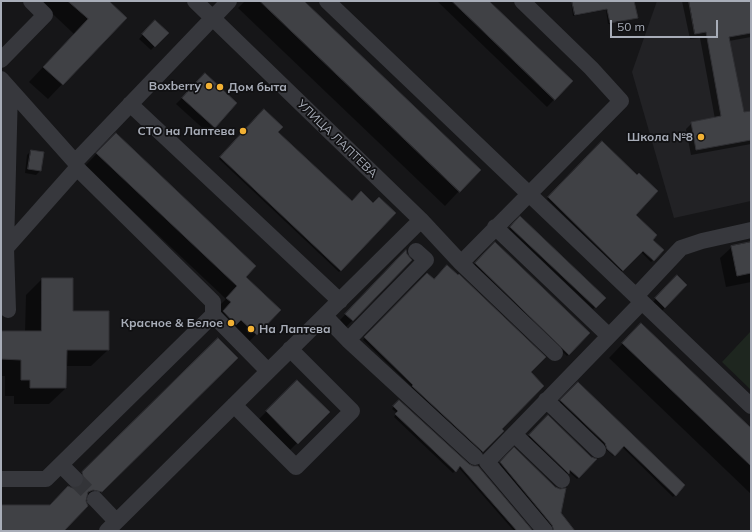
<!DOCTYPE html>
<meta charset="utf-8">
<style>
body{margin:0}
#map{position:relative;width:752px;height:532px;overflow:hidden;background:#161618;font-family:Mulish,sans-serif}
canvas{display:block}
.frame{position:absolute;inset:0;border:2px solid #a8adb8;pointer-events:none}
.scale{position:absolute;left:610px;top:20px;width:108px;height:18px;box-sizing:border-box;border:2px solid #a8adb8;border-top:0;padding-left:5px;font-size:12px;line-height:14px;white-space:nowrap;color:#a8adb8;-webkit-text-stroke:3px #111113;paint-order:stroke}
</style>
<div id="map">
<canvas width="752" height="532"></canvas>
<div class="frame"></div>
<div class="scale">50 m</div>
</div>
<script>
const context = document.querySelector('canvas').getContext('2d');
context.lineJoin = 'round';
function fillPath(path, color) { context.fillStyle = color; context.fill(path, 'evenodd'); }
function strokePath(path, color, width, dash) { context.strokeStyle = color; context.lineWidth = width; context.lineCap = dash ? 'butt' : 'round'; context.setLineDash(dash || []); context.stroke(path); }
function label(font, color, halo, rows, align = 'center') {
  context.font = font + ' Mulish,sans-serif'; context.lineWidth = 3.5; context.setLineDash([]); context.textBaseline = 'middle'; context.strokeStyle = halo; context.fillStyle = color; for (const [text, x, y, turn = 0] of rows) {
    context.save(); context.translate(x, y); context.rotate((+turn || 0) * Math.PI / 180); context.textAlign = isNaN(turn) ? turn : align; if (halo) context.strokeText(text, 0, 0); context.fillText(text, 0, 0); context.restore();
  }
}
const built = new Path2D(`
 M657,1h94v200l-77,17 -42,-146z`);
const green = new Path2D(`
 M751,331v59l-29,-28z`);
const shadow = new Path2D(`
 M39,1h68l18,17 -77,81 -19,-17 45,-48z
 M245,1h58l156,190 -14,15 -207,-198z
 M437,1h51l84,80 -25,26z
 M571,1h62l4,16 -29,7 -2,-14 -33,6z
 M682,1h69v36l-22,4 14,72 8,-1v32l-60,11 -5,-26 6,-6 23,-4 -15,-81 -10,1z
 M155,22l12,11 -16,17 -12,-11z
 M205,75l31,28 -28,30 -32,-29z
 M264,111l13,21 74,71 22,1 22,9 -56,59 -120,-113z
 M602,142l32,73 18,25 11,10 -12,12 -10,-10 -20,20 -74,-73z
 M103,147l176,163 -35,37 -29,-37 11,-11 -141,-133z
 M31,151l9,20 -4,4 -11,-2 2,-18z
 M520,218l84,80 -11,11 -84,-80z
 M495,244l94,89 -22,23 -93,-91z
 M751,244v38l-25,5 -6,-29 12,-11z
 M406,252l5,8 -65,67 -6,-7z
 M427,274l7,6 24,-4 71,96 -28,57 1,2 -21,22 -70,-65 1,-1 -49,-47z
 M677,277l9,8 -25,27 -9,-9z
 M42,279h30v33l36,38 -17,16h-25v22l-17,16h-35v-8h-9v-20h-4v-44h24l1,-37z
 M218,339l19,19 -144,142 -7,-2 -22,33h-63v-25h49l26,-18 -2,-7z
 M627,339l124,90v65l-142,-136z
 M297,381l31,31 -42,42 -31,-31z
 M578,384l106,101 -11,12 -51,-50 -9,9 -54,-53z
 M399,401l132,130h-17l-56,-64 -5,6 -59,-56 3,-4 -5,-4z
 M548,416l43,42 5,2 -19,19 -9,-8 -1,4 -39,-38z
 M514,449l46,64 14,18h-21l-54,-66z`);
const building = new Path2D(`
 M68,1h41l18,17 -64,67 -20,-18 45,-48z
 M260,1h44l177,169 -21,22z
 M452,1h37l84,80 -18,19z
 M572,1h62l4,17 -28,5 -3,-14 -32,6z
 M689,1h62v32l-22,4 15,75 7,-1v29l-55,10 -5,-28 30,-6 -15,-84 -11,2z
 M155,20l14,13 -14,14 -13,-13z
 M205,73l32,30 -22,25 -33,-30z
 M264,109l19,18 -5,5 74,69 9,-10 12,12 6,-6 17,16 -55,58 -121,-114z
 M116,133l140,133 -10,11 35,33 -24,25 -16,-15 -5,5 -13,-14 8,-9 -5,-4 11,-12 -141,-133z
 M602,141l35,34 2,-2 19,18 -22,24 21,20 -4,5 11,10 -10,11 -11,-10 -20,20 -75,-74z
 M31,150l13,2 -3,19 -13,-2z
 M520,216l86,82 -10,10 -86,-81z
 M495,242l95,91 -21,22 -94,-92z
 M751,242v31l-14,3 -6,-30z
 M406,250l1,4 5,6 -59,61 -8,-7z
 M447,265l11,10 1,-1 87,83 -15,15 13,14 -42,43 2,2 -21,21 -71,-66 1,-1 -49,-48 63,-64 7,6z
 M677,275l10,10 -22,23 -10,-10z
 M42,278h31v33h36v39h-42l-1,38h-36v-8h-9v-20l-20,-1v-28h40z
 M641,323l110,105v38l-129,-123z
 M218,338l20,20 -136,134 -9,-2 -5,2 -2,9 2,5 -24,25h-63v-26h49l18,-19 5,2 8,-2 3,-5 -2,-9z
 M297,380l33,32 -32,32 -32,-33z
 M578,382l107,103 -9,11 -52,-50 -9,10 -8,-7 -2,-6 -45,-43z
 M399,400l70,64 4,2h5l55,65h-16l-57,-65 -4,6 -61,-58 3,-3 -5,-5z
 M548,415l43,42 6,2 -18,19 -9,-8 -1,4 -40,-39z
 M514,447l41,40 5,2 6,-1 -5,25 14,18h-21l-2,-6 -52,-63z`);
const minorTunnel = new Path2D(`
 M75,479l20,20`);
const minor = new Path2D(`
 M195,1l226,219 40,43 94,90
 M327,1l424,405
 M1,60l44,-45 -14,-14
 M1,79l74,83 2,6 136,134v13l-167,164h-45
 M130,104l210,197
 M75,162l154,-161
 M495,227l114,109
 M6,248l71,-80
 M461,263l160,-162 -30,-33 -69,-67
 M636,296l45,-48 21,-7 49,-11
 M8,310l-2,-62 4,-159
 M213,315l55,56
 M325,316l23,24 127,117
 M348,340l78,-80 -10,-9
 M546,400l52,50
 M234,405l62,62 56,-56 -62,-62
 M514,434l48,46
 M61,465l14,14
 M95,499l21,22
 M107,531l314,-311
 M545,531l-58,-69 155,-160`);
const markers = [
 [209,86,4,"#f2b134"],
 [220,87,4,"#f2b134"],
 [243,131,4,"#f2b134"],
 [701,137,4,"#f2b134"],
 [231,323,4,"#f2b134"],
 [251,329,4,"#f2b134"]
];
const poiNames = [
 ["Boxberry",201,86],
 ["Дом быта",228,87,"left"],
 ["СТО на Лаптева",235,131],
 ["Школа №8",693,137],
 ["Красное & Белое",223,323],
 ["На Лаптева",259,329,"left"]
];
const streetNames = [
 ["УЛИЦА ЛАПТЕВА",337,139,44]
];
fillPath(built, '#222225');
fillPath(green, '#1e261f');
fillPath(shadow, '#0007');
fillPath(building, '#404145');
strokePath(building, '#303034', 1);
strokePath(minorTunnel, '#333438', 16, [16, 8]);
strokePath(minor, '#37383d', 16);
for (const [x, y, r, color] of markers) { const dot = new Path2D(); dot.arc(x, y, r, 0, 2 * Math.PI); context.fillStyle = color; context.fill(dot); strokePath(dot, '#111113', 1.5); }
label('bold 12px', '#a8adb8', '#111113', poiNames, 'right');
label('12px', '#a8adb8', '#111113', streetNames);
</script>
